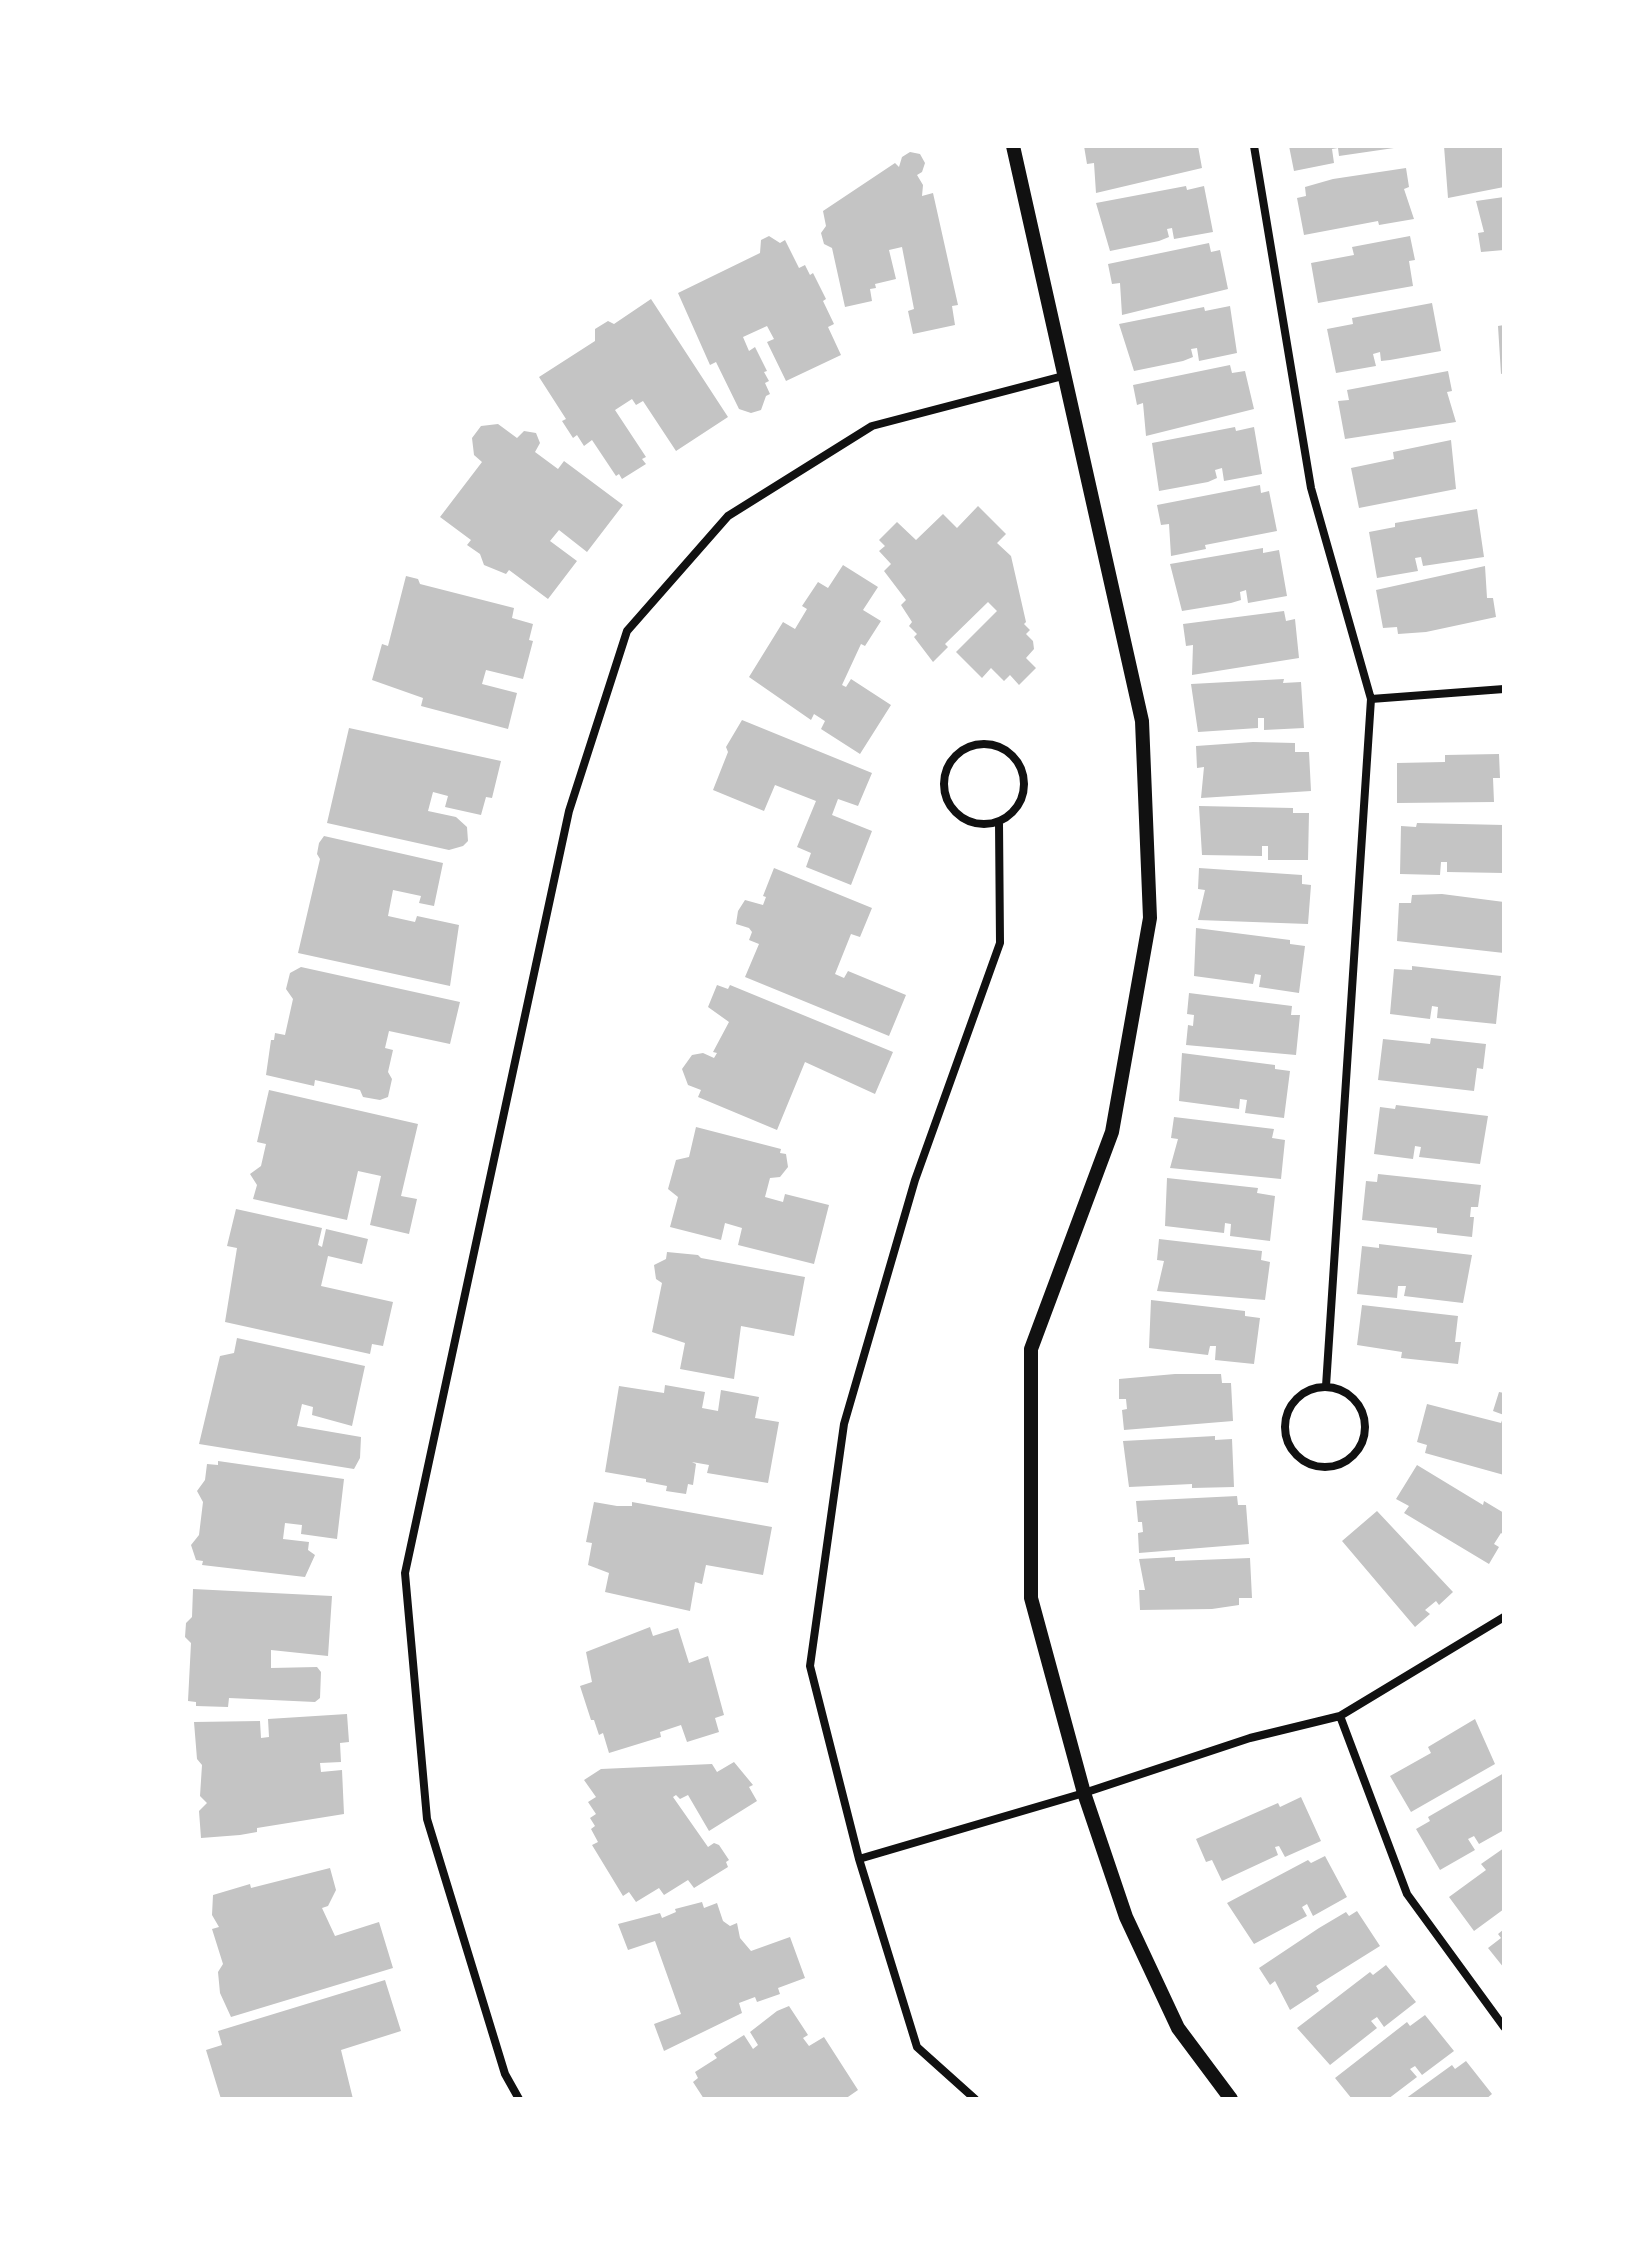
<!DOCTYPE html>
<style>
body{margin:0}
#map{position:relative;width:1650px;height:2245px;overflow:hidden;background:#fff;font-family:"PT Serif",serif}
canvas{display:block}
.frame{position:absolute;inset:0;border:148px solid #fff;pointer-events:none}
</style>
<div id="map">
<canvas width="1650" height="2245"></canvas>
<div class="frame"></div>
</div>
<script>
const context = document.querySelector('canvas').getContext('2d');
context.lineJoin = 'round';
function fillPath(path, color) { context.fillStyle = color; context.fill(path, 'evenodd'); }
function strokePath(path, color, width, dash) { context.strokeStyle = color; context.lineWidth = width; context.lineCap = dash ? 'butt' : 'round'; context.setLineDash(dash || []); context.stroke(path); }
const building = new Path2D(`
 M1084,146h114l4,22 -106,25 -2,-30 -7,1z
 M1289,146h105v2l-55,8 -1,-8 -6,1 2,14 -40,8z
 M1444,146h60v41l-56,11z
 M910,152l10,2 5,9 -3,9 -5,3 6,10 -1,11 11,-3 25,112 -6,1 3,19 -42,9 -5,-23 6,-2 -12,-62 -13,3 7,29 -21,5 1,4 -6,1 2,12 -27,6 -13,-59 -8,-4 -3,-11 5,-7 -3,-15 72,-48 4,4 3,-10z
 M1406,168l3,19 -5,2 10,30 -35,6 -1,-4 -74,14 -7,-37 9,-2 -1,-9 28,-8z
 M1186,186l1,4 17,-4 9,46 -39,7 -2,-11 -5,1 2,8 -10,4 -49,10 -14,-48z
 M1504,197v53l-23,2 -3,-19 6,-1 -8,-31z
 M769,236l11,7 5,-3 14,28 6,-3 5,10 3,-2 13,26 -3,2 11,23 -6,3 13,28 -55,26 -19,-39 7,-3 -7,-13 -24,11 6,14 6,-4 12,24 -3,1 5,9 -4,2 5,11 -4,2 -5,14 -10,3 -12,-4 -23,-47 -6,3 -32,-72 82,-40 1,-13z
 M1410,236l5,24 -6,1 4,25 -95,17 -7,-40 43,-8 -2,-8z
 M1209,243l2,9 9,-2 8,39 -106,26 -2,-32 -8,1 -4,-20z
 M651,299l77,118 -52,34 -33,-50 -7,4 -4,-6 -17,11 31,47 -4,2 4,5 -24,15 -3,-5 -3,2 -24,-36 -8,6 -7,-11 -4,3 -11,-17 4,-2 -27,-42 56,-36v-12l13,-8 6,3z
 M1432,303l9,48 -51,9 -9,1 -1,-9 -7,2 3,12 -40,7 -9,-44 26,-5 -1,-6z
 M1230,306l7,47 -38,8 -2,-13 -6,1 2,8 -10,4 -49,10 -15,-47 85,-17 1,4z
 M1504,325v48l-3,1 -3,-48z
 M1230,365l2,8 13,-2 9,38 -108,27 -3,-33 -6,2 -4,-20z
 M1448,371l4,20 -5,1 9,30 -111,17 -7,-38 11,-1 -2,-10z
 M498,424l19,14 7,-7 12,2 4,10 -5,9 23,17 6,-8 59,44 -36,47 -28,-22 -9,11 27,20 -29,38 -39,-29 -3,4 -22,-9 -4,-11 -13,-9 4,-5 -31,-23 42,-55 -8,-7 -2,-17 9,-12z
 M1235,427l1,4 18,-4 8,47 -38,7 -2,-13 -7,2 2,8 -9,4 -49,9 -7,-48z
 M1451,440l5,49 -97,19 -8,-40 43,-9 -1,-7z
 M1260,485l1,8 8,-2 8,40 -72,14 1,4 -35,7 -2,-32 -8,1 -4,-20z
 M978,506l28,28 -9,9 14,13 15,66 -2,2 6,6 -4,4 7,7 1,8 -8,9 10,10 -17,17 -9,-10 -6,6 -13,-13 -9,10 -26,-26 41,-41 -9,-9 -43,42 3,3 -15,15 -19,-25 3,-3 -8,-8 3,-4 -11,-17 5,-5 -22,-29 7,-7 -12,-13 6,-5 -6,-6 18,-18 19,18 27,-26 14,14z
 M1477,509l7,48 -61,9 -2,-9 -6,1 3,13 -41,7 -8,-46 26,-5v-4z
 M1263,548v5l16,-3 8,46 -39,7 -2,-13 -6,2 1,8 -10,3 -49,8 -12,-47z
 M843,565l35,22 -15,23 18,11 -16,25 -4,-2 -19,41 4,2 5,-8 40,26 -31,49 -39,-25 4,-8 -11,-7 -3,6 -62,-43 34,-55 12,7 12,-20 -5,-3 16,-24 10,6z
 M1485,566l2,32h6l3,19 -70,15 -28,2 -1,-7 -14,1 -7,-38z
 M406,576l12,3 2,5 94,24 -2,10 21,6 -4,16 4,1 -10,38 -37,-9 -4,14 35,9 -9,36 -87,-23 2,-8 -51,-18 10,-36 6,2z
 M1284,611l2,10 9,-2 4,39 -107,17 1,-30 -7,1 -3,-22z
 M1284,679l-1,4 18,-1 3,46 -40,2v-12h-6v10l-60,4 -7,-48z
 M742,720l130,53 -14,33 -20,-7 -6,16 40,16 -21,54 -45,-18 5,-14 -14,-6 19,-46 -41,-16 -11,26 -51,-21 15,-38 -2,-5z
 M349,728l152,33 -9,37 -6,-1 -5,18 -36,-8 3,-11 -15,-4 -5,19 28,6 11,10 1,14 -5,5 -14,4 -122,-27z
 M1253,742l42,1v9h14l2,39 -110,7 3,-31 -7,1 -1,-22z
 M1499,754l1,24h-7l1,24 -97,1v-40l48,-1v-7z
 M1199,806l94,2v5h16l-1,47h-40v-14h-6v10l-60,-1z
 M1417,823l87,2v48l-57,-1v-10h-6l-1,13 -40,-1 1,-48 15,1z
 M324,836l119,27 -9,43 -15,-3 2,-7 -28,-6 -5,26 27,6 2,-6 42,9 -9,61 -152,-33 22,-94 -3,-5 2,-11z
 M774,868l98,40 -12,29 -9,-3 -16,40 9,4 4,-7 58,24 -17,41 -144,-59 14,-33 -10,-4 3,-8 -3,-4 -13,-4 2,-13 7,-11 18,5 3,-8 -3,-1z
 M1199,868l103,7v9l9,1 -3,39 -110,-4 7,-30 -7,-1z
 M1442,894l62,8v51l-107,-12 2,-38h12l1,-8z
 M1196,928l94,12v4l15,2 -6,47 -40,-6 2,-12 -6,-1 -2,10 -59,-8z
 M1412,966l89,10 -5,48 -59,-6 1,-11 -6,-1 -2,13 -40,-5 4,-45 18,1z
 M301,967l159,35 -10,42 -61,-13 -4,17 8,2 -5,22 4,7 -4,18 -8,3 -17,-3 -3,-7 -45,-10 -1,6 -48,-11 5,-35h3l1,-7 10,2 8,-36 -7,-10 4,-16z
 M717,985l11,4 2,-4 163,67 -18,42 -70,-32 -28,68 -79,-33 3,-7 -13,-5 -6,-16 10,-14 11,-2 11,5 3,-5 -4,-1 16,-30 -21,-15z
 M1189,993l103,13 -1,9h9l-4,40 -110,-10 2,-20 5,1 1,-11 -7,-1z
 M1431,1038l55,6 -3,25 -6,-1 -3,23 -96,-11 5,-41 47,5z
 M1182,1053l93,12v4l15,2 -6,47 -39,-5 2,-13 -7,-1 -1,10 -60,-8z
 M269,1090l149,34 -17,72 16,3 -8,35 -39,-9 11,-49 -23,-5 -11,49 -94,-21 4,-14 -7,-11 11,-8 5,-22 -9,-2z
 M1396,1105l92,11 -8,48 -61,-7 2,-10 -6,-1 -2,13 -39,-5 6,-47 15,2z
 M1174,1117l100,12 -2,9 13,2 -4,39 -111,-11 8,-29 -7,-1z
 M696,1127l85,22 -1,4 6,1 2,13 -8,10 -10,1 -5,19 18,5 2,-8 44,11 -15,59 -76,-19 4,-17 -17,-5 -4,17 -51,-13 8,-30 -10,-8 8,-29 13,-3z
 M1378,1174l103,11 -3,22h-7l-1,10h4l-2,20 -35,-4v-5l-75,-8 4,-39 11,1z
 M1167,1178l91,10 -1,5 18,3 -5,45 -40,-5 1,-12 -6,-1 -1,10 -59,-7z
 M236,1209l86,19 -4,17 4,2 4,-18 42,10 -6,25 -34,-8 -7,30 72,16 -10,44 -11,-2 -2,10 -145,-32 12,-74 -10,-2z
 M1159,1239l103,12 -1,9 9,2 -5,38 -108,-9 7,-30 -7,-1z
 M1379,1244l93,11 -9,48 -59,-7 2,-10h-8l-1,12 -40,-4 5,-48 17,2z
 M667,1252l31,3 3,3 104,19 -11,59 -53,-10 -7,53 -54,-10 5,-26 -33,-11 10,-49 -6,-4 -2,-14 12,-6z
 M1151,1300l94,11v5l15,2 -6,46 -39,-4 1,-14h-6l-2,9 -59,-7z
 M1362,1305l96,11 -3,26h6l-3,22 -57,-6 1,-6 -45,-7z
 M237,1338l128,28 -13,60 -40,-11 1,-8 -11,-3 -5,22 64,11 -1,21 -6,11 -155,-25 21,-88 14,-3z
 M1175,1374h46l1,9h9l2,38 -109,9 -2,-20 5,-1 -1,-10h-7v-20z
 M665,1385l40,7 -3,16 16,3 3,-21 38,7 -4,21 24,4 -11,61 -61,-10 2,-8 -17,-3 4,2 -3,21 -5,-1 -2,10 -20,-3 1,-5 -21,-4v-3l-41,-7 14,-86 45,7z
 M1499,1392l5,1v22l-11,-4z
 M1427,1404l74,19 3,-8v60l-79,-22 2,-8 -10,-3z
 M1215,1436v4l17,-1 2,48 -42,1v-4l-63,3 -6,-46z
 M218,1461l126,18 -7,60 -36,-5 1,-9 -17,-2 -2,16 26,3 -1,8 7,5 -10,22 -103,-12 1,-4 -7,-1 -5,-15 8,-10 4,-33 -6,-11 8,-11 2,-16 11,1z
 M1417,1465l66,40 1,-4 20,12v22l-3,-2 -7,11 5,3 -10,17 -85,-51 5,-7 -13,-7z
 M1237,1496l1,9h8l3,39 -110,9 -1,-20 5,-1 -1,-10h-4l-2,-21z
 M594,1502l23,4h15v-4l140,25 -9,48 -57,-10 -4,19 -7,-2 -5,29 -85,-19 4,-19 -21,-8 4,-22 -6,-1z
 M1377,1511l76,81 -14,13 -3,-4 -11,9 5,4 -15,13 -73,-86z
 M1175,1557v4l75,-3 2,40h-13v7l-27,4 -72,1 -1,-20h6l-6,-31z
 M193,1589l139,7 -4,60 -57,-6v18l46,-1 4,5 -1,26 -5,4 -86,-4 -1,9 -32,-1v-4l-8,-1 3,-58 -6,-6 1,-14 6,-6z
 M650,1627l3,9 25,-8 11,35 19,-7 16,59 -9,3 4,14 -32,10 -6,-17 -21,7 1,5 -52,16 -6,-20 -4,2 -5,-15h-3l-11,-34 12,-4 -6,-30z
 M347,1714l2,28 -9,1 1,19 -21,1 1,9 21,-2 2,44 -87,14v4l-17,3 -39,3 -2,-27 8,-8 -7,-7 2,-31 -5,-6 -3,-37 66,-1 1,17 8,-1 -1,-18z
 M1475,1719l20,45 -84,48 -21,-36 41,-23 -3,-6z
 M734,1762l19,23 -4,2 8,14 -48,30 -21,-36 -8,4 -4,-4 -3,2 35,50 6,-4 5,2 10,15 -3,2 2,5 -34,21 -6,-8 -24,15 -5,-7 -23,14 -7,-10 -6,4 -31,-51 6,-3 -7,-13 4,-3 -5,-8 6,-4 -8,-12 8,-5 -12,-17 17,-11 111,-5 5,8z
 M1504,1773v57l-25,14 -5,-8 -6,3 7,11 -35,20 -24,-41 14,-8 -2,-4z
 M1301,1797l20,44 -36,16 -6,-11 -4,1 3,8 -56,26 -10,-21 -6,2 -10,-23 82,-36 2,4z
 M1504,1848v61l-30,22 -25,-34 37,-27 -5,-6z
 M1325,1856l22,41 -34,19 -6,-12 -5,3 5,9 -53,28 -27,-41 81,-43 3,3z
 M330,1868l6,22 -8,16 -6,2 13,28 44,-14 14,46 -162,49 -11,-24 -2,-21 5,-8 -11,-35 7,-2 -7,-12 1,-20 37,-11 1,4z
 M702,1902l2,6 13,-5 6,18 7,5 7,-3 3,15 11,13 39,-14 15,41 -27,10 2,6 -23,8 -2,-5 -16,6 3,10 -78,38 -10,-27 27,-10 -26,-73 -27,9 -10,-26 42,-11 2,5 14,-6 -1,-3z
 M1357,1911l23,35 -64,40 3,5 -29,19 -15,-29 -5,4 -11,-17 60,-40 27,-16 3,4z
 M1504,1929v39l-16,-20 13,-10 -3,-4z
 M1386,1965l30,37 -32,25 -7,-10 -6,4 6,7 -47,37 -33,-37 73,-56 3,3z
 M385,1980l16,51 -60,19 12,49h-132l-15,-49 16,-5 -4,-14z
 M789,2006l19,29 -5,3 6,8 15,-9 34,53 -13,9h-141l-11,-17 5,-4 -3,-6 22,-14 -3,-4 30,-19 9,14 5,-4 -8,-13 27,-21z
 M1425,2015l29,36 -32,24 -7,-9 -5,3 7,8 -29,22h-36l-17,-21 72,-56 3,4z
 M1466,2061l26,33 -6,5h-81l47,-34 3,4z`);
const minor = new Path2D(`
 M1254,146l57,342 60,211 -45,687
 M1371,699l133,-10
 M944 784a40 40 0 1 1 80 0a40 40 0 1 1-80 0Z
 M1285 1427a40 40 0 1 1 80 0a40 40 0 1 1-80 0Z
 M1340,1716l67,178 97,133
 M859,1859l225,-66 166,-55 90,-22 164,-99
 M519,2099l-14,-25 -78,-255 -22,-246 164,-762 58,-180 101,-115 144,-90 191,-50
 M975,2099l-58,-52 -58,-188 -49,-193 34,-242 71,-244 85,-237 -1,-121`);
const tertiary = new Path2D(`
 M1013,146l129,575 8,197 -38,214 -81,217v249l53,195 42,124 52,111 53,71`);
fillPath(building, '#c4c4c4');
strokePath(minor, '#111', 8);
strokePath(tertiary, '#111', 14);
</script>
